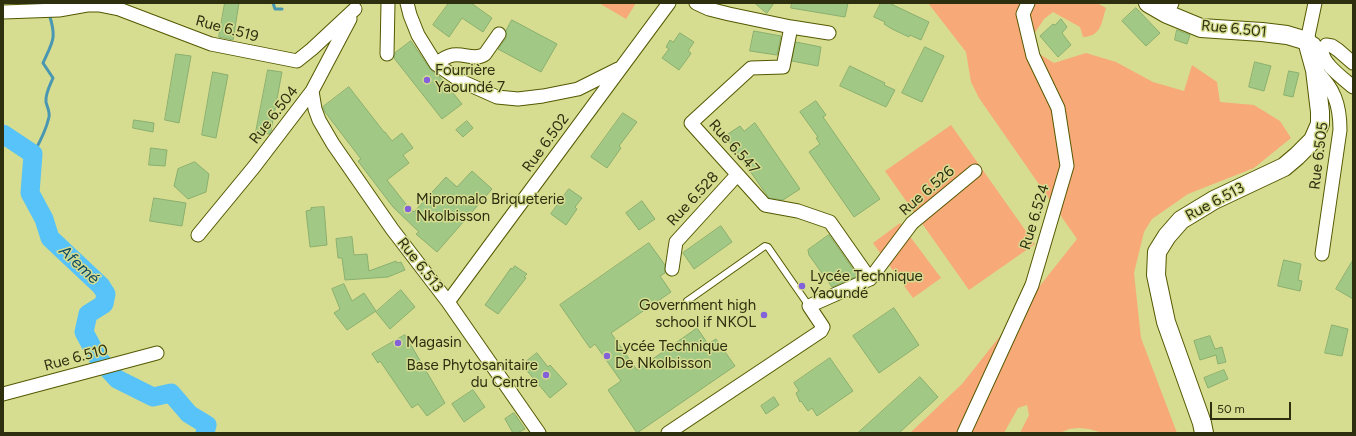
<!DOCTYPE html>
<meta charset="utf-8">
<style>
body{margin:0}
#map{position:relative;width:1356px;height:436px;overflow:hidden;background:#d6dd91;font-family:Figtree,sans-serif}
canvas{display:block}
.frame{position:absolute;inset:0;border:4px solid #2d2f0f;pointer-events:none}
.scale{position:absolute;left:1210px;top:402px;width:81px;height:18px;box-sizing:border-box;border:2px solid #2d2f0f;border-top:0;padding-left:5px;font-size:12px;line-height:14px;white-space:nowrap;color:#2d2f0f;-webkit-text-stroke:3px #d6dd91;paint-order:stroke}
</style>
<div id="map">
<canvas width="1356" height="436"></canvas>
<div class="frame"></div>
<div class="scale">50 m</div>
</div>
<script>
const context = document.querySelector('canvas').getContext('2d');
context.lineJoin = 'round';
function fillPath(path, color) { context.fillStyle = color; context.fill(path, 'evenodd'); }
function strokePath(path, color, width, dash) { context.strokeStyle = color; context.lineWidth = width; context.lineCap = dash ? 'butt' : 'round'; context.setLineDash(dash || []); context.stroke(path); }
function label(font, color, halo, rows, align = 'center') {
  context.font = font + ' Figtree,sans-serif'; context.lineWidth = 3; context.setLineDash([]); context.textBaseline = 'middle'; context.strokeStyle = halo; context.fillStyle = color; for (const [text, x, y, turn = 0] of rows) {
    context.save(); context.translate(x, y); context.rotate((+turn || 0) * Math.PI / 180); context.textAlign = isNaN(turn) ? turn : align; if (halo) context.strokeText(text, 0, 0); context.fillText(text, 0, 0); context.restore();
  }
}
const green = new Path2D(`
 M599,3h37l-10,16z
 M928,3h169l9,5c-5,15 -4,28 -23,29l-3,-10 -27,-15 -9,7 -14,21 3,10 21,13 32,-10 30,9 37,20 31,9 8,-26 25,17 3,20 34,3 26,16 11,17 -37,30 -66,26 -36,25 -8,13 -10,41 7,65 36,95h-74l-14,-4 -10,-1 -10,1 -9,4h-40l9,-18 -2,-10 -9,3 -14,25h-94l52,-49 115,-145 -98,-141 -8,-16 -5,-30z
 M951,125l84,119 -66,46 -84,-119z
 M900,223l41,55 -28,20 -40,-55z`);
const stream = new Path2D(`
 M273,3l2,6h7
 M33,154c7,-12 13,-23 16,-37 1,-6 -2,-10 -3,-15 -1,-8 4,-17 7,-24l-10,-15c10,-22 14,-25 6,-49`);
const river = new Path2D(`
 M3,134l30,20 -3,39 14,26 6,19 51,48 5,8 -2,10 -16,10 -4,18 14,26 19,21 36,18 18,-4 18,21 18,11 -2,8`);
const building = new Path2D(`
 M225,3h14l-6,37 -14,-3z
 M449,3h22l21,15 -9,14 -21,-14 -13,19 -16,-12z
 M755,3h19l-7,10z
 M792,3h56l-3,14 -54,-9z
 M881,3h8l40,19 -8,18 -11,-5 -1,2 -17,-8 -8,-5 1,-2 -11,-5z
 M1136,8l24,25 -14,13 -24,-25z
 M1061,19l6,8 -5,6 9,12 -13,12 -18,-21 13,-12 2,1z
 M512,20l45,24 -16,28 -43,-23 8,-11v-7z
 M1177,30l13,5 -3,9 -12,-4z
 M754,31l27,5 -4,19 -27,-4z
 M680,33l14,9 -6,9 3,2 -1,2 -11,15 -17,-12 7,-9 -3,-2 4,-7 3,2z
 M411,41l19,28 9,7 23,28 -20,15 -48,-61 1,-5z
 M796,42l25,5 -3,19 -26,-5z
 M925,47l19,9 -22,46 -20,-9z
 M176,54l15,2 -12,67 -14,-3z
 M1255,62l16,4 -7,25 -15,-4z
 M850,66l35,17 -1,2 11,5 -9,17 -46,-21z
 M268,70l14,2 -11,59 -2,3 -13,-2z
 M1289,71l10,2 -6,24 -9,-2z
 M213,72l15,3 -12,63 -14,-3z
 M349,87l35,45h1l7,9 10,-8 11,15 -10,7 6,8 -22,17 18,23 9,9 32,-35 11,10 15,-16 20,18 -55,63 -21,-18 3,-2 -26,-25 -35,-46 3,-2 -36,-47 -2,-5z
 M816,101l10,14 -3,2 57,82 -26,18 -45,-65 11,-8 -4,-6 2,-1 -18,-25z
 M623,113l14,9 -18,24 2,2 -14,20 -16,-11z
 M134,120l20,3 -1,9 -20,-4z
 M467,121l6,7 -10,9 -7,-7z
 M755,123l45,66 -17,11 -14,-2 -44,-62 15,-10 4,5z
 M151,148l16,2 -2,16 -16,-1z
 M195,162l14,12 -3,18 -18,7 -14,-13 4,-17z
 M569,189l13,9 -7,9 2,2 -11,16 -15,-11z
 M154,198l32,5 -4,23 -32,-5z
 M642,201l13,18 -16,11 -13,-17z
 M324,207l3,38 -17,2 -4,-36 5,-1v-2z
 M721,226l11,16 -38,27 -11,-16z
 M829,235l29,41 -26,11 -23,-32 -1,-5z
 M352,237l2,18 13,-1 2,17 27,-10 1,2 4,-1 4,8 -17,7 -43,3 -3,-22h-4l-2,-19z
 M649,243l16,22v8l-5,3 11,16 -60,41 26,37 60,-42 11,16 8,-5 19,27 -98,67 -29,-43 13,-9 -26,-37 -5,4 -30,-43z
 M1284,260l17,4 -3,16 4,1 -2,10 -22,-5z
 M1353,260v39l-17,-10z
 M515,266l12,8 -3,3 2,1 -28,36 -13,-9 26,-37 1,1z
 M344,284l8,17 12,-8 12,18 -29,19 -13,-17 6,-4 -8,-20z
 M401,290l14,17 -25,22 -14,-17z
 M894,308l25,37 -40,28 -26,-37z
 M1332,325l16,4 -6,27 -17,-3z
 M405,335l40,68 -18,13 -9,-12 -6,4 -32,-47 -2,2 -6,-9z
 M1210,336l5,13 7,-2 4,15 -8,2 -2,-9 -16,5 -6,-19z
 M537,353l11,14 2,-2 17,19 -17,14 -28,-33z
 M830,358l23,33 -36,25 -5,-8 -4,3 -7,-10 -1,1 -4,-9 3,-2 -5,-8z
 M1224,370l4,9 -20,9 -4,-10z
 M920,377l18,20 -39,36h-41z
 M473,390l12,17 -21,15 -12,-18z
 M774,397l5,8 -13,9 -5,-8z
 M514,413l11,16 -8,4h-4l-8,-14z`);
const lane = new Path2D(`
 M687,301l78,-55 3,1 41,59`);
const street = new Path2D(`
 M407,3l3,12 8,20 18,29 25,17 36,16 21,2 25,-3 35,-7 40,-20
 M696,3l13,6 20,5 62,13 -8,40 -32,1 -60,55 74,82 33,6 32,11 40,57
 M3,12l56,-2 28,-5h12l20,4 92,35 86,17 15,-12 43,-40
 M1167,14l5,-11
 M791,27l38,6
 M1314,44l-7,-3 8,-38
 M387,54l1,-51
 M1353,63l-15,-13 -6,-4 -6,-1 -4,5c0,14 21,28 31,37
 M436,64c5,-4 11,-8 17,-9 11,-2 23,6 32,-1l14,-20
 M1315,70c19,18 25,34 25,60l-18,124
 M312,91l3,18 4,11 14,24 59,85 56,73 91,131
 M198,235l56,-68 58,-76 38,-72
 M672,269l4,-27 61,-67
 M448,302l221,-299
 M3,394l154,-41
 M668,433l153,-102 2,-4 -14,-21 61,-27 42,-56 63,-52
 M964,433l68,-148 35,-119 -9,-58 -25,-52 -10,-42 5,-11`);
const secondary = new Path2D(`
 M1148,3l19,11 34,14 61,4 25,3 20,6 8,29 5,42v12l-7,16 -16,16 -13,11 -70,33 -33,20 -14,16 -10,16 -1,23 10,47 36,101 2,10`);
const markers = [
 [427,80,4,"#8361db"],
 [408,209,4,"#8361db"],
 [802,286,4,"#8361db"],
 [764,315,4,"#8361db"],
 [398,343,4,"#8361db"],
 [607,356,4,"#8361db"],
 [546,375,4,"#8361db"]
];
const streetNames = [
 ["Rue 6.519",227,29,15],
 ["Rue 6.501",1234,29,6],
 ["Rue 6.504",274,115,-52],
 ["Rue 6.502",546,143,-54],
 ["Rue 6.547",734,147,48],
 ["Rue 6.505",1319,156,-83],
 ["Rue 6.526",927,191,-41],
 ["Rue 6.528",693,199,-47],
 ["Rue 6.513",1215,202,-28],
 ["Rue 6.524",1035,217,-73],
 ["Rue 6.513",420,265,52],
 ["Rue 6.510",76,358,-15]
];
const poiNames = [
 ["Fourrière",435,71],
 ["Yaoundé 7",435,88],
 ["Mipromalo Briqueterie",416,200],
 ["Nkolbisson",416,217],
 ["Lycée Technique",810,277],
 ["Yaoundé",810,294],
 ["Government high",756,306,"right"],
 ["school if NKOL",756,323,"right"],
 ["Magasin",406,343],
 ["Lycée Technique",615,347],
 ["De Nkolbisson",615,364],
 ["Base Phytosanitaire",538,366,"right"],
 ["du Centre",538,383,"right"]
];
const waterNames = [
 ["Afemé",79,265,43]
];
fillPath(green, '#f7a978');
strokePath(stream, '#4a97b2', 3);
strokePath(river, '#57c3f8', 19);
fillPath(building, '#a2c886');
strokePath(building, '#8aaf6e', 1);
strokePath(lane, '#545800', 8);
strokePath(street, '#545800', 15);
strokePath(secondary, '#545800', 20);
strokePath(lane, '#fff', 6);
strokePath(street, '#fff', 13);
strokePath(secondary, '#fff', 18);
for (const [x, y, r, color] of markers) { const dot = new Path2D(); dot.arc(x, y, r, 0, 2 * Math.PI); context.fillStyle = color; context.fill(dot); strokePath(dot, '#d6dd91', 1.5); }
label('15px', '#2d2f0f', '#d6dd91', streetNames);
label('15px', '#2d2f0f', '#d6dd91', poiNames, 'left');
label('italic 16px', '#0c4a65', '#d6dd91', waterNames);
</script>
